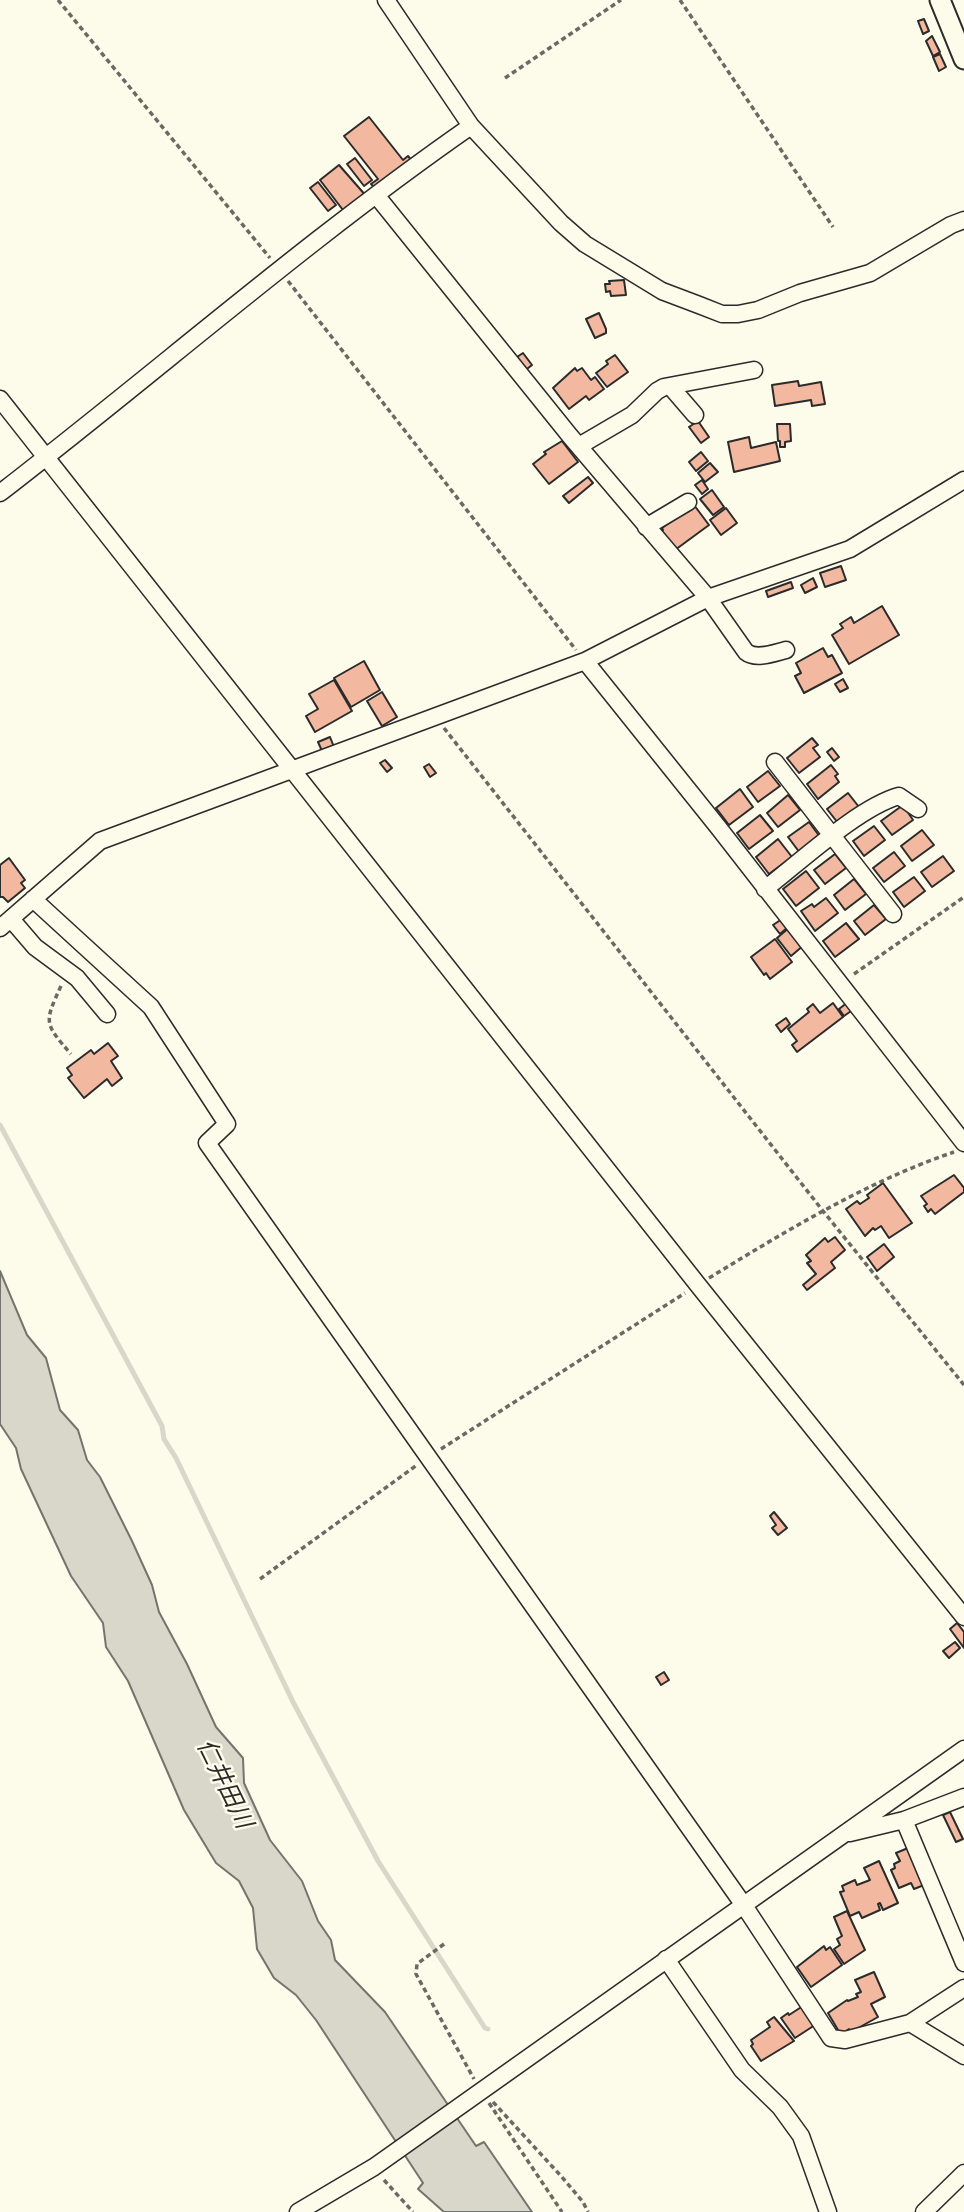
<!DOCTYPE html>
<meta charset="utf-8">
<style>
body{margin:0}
canvas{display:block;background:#fdfbea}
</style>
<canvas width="964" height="2212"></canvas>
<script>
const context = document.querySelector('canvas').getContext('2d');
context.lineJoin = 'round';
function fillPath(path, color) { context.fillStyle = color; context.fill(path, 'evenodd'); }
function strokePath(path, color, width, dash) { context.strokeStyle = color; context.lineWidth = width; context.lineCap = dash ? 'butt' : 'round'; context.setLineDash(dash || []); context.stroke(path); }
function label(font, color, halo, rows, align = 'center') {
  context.font = font + ' Rubik,"Noto Sans JP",sans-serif'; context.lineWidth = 5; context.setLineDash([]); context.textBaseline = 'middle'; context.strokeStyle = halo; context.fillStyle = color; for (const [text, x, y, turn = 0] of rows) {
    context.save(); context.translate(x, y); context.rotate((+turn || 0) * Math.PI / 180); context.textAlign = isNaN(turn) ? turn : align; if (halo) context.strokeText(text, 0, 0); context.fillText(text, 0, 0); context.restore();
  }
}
const water = new Path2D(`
 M0,1271l27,64 19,23 14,52 18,20 9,30 13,17 32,64 20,44 7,27 28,52 29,63 27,31 1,25 26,57 32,41 16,40 13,19 4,20 50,52 91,134 8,-4 48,70h-88l-26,-23 5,-6 -107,-163 -20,-25 -22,-17 -17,-29 -4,-41 -14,-27 -23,-18 -32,-53 -56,-129 -22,-34 -3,-24 -32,-47 -50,-107 -5,-21 -16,-24z`);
const stream = new Path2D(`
 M0,1125l162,301 2,13 12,19 117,244 85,159 107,167 3,1`);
const building = new Path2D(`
 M924,19l5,12 -6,3 -5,-13z
 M932,36l8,16 -7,4 -7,-15z
 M940,54l6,13 -7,4 -6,-14z
 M369,117l34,43 5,-4 5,6 -36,28 -6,-6 7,-5 -34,-43z
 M355,158l17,22 -8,6 -17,-22z
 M339,165l28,32 -21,17 -26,-34z
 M318,182l18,23 -8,6 -18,-23z
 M624,280l2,15 -15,1 -1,-5 -4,1 -1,-8h5l-1,-3z
 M599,313l7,16v4l-11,5 -9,-19z
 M523,353l9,12 -9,7 -9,-13z
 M615,355l13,17 -21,15 -11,-14 12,-9 -2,-3z
 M575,368l2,3 5,-3 9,12 4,-3 9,12 -15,11 -3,-4 -17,13 -16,-21z
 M798,381l1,5 22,-4 4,22 -13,2 -1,-6 -36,6 -3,-21z
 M698,421l11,16 -8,6 -12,-16z
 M777,424h13l1,17 -6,1v5h-5v-6h-2z
 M749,437l2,11 25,-6 4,19 -46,11 -6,-30z
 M562,441l16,21 -29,22 -16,-20 13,-10 -2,-2z
 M701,452l7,9 -12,10 -7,-9z
 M710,463l8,9 -13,10 -7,-9z
 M588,477l5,6 -24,20 -6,-7z
 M702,480l6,9 -6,5 -7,-9z
 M712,490l12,17 -11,8 -13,-16z
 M694,505l15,20 -34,25 -14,-18 2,-2 -1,-2z
 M726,508l11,15 -16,12 -11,-15z
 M841,566l5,14 -21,7 -5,-14z
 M813,578l4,9 -12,6 -4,-8z
 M791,582l2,6 -25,9 -2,-6z
 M882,606l17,29 -50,29 -17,-29 11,-7 -3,-4 11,-7 3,6z
 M823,648l5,9 4,-2 10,18 -38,20 -9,-17 6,-3 -5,-10z
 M364,661l16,29 -29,17 -17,-29z
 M843,679l5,9 -8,4 -5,-8z
 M334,680l18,31 -37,21 -9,-16 12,-7 -9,-15z
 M382,692l15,25 -15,9 -15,-25z
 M330,737l4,10 -12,4 -4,-9z
 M812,738l6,7 -5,3 7,9 -21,16 -12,-15z
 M832,748l7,9 -5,4 -7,-9z
 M385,760l7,8 -5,4 -7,-9z
 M429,764l7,9 -6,4 -6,-10z
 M831,765l7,9 -3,2 4,6 -21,17 -11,-15z
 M768,771l12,15 -22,16 -11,-15z
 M740,789l13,18 -24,18 -13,-17z
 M848,793l11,14 -21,16 -11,-14z
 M788,795l12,15 -22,17 -11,-14z
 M903,805l10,15 -21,15 -11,-14z
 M760,815l13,16 -24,18 -12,-16z
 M809,822l11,15 -20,16 -12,-16z
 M874,826l11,14 -21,16 -11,-15z
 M922,830l12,15 -22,16 -11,-15z
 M778,839l14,18 -23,17 -13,-17z
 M894,852l11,14 -21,16 -11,-14z
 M835,854l11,14 -21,16 -11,-14z
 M943,856l11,15 -22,16 -11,-15z
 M9,858l16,22 -4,3 4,5 -17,14 -5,-5h-3v-32z
 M806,871l13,17 -23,18 -13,-17z
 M914,877l11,14 -21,16 -11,-15z
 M854,879l12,15 -21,16 -11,-15z
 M826,898l12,15 -23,18 -14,-20 11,-7 2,3z
 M874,905l12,14 -21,16 -11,-14z
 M782,919l6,8 -8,7 -7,-9z
 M846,923l13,16 -24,18 -12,-16z
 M790,927l14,18 -13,11 -14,-18z
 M775,939l17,23 -22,17 -4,-6 -2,2 -13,-18z
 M848,1002l6,7 -10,7 -5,-7z
 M833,1003l10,14 -46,35 -5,-7 5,-4 -9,-12 21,-17 -2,-3 6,-5 7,9z
 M786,1018l4,6 -9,8 -5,-7z
 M108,1043l10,13 -7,5 11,17 -10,8 -5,-7 -23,19 -16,-20 4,-3 -5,-7 24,-18 3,4z
 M954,1175l10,13v4l-29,22 -4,-5 -3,3 -4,-6 3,-2 -6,-8z
 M883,1183l29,40 -23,15 -8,-12 -6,4 -2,-2 -8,8 -19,-27 11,-8 3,3 9,-6 -2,-3z
 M835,1237l10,13 -14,12 4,6 -28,22 -4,-5 13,-11 -9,-11 4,-2 -5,-6 19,-17 3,4z
 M884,1244l10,13 -17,14 -10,-14z
 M774,1512l13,16 -9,7 -6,-7 4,-3 -6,-9z
 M957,1623l7,9v16l-14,-19z
 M955,1642l5,6 -11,10 -6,-7z
 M664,1672l5,8 -8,5 -5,-8z
 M950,1812l13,27 -7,3 -13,-27z
 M908,1848l16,37 -10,4 -3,-6 -12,5 -8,-18 4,-2 -1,-4 6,-3 -4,-8z
 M879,1861l19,42 -15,7 -3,-7 -2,1 2,6 -18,8 -3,-6 -9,4 -10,-24 4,-1 -2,-5 13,-6 2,5 13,-5 -6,-12z
 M847,1911l18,39 -21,14 -10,-15 6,-4 -3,-6 5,-3 -8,-19z
 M824,1946l2,4 4,-3 12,18 -31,22 -14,-20z
 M874,1972l11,25 -14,7 7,13 -27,15 -2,-3 -8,6 -13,-22 19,-13 1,1 10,-4 -2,-3 5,-2 -6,-12z
 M806,2004l12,19 -23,15 -14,-20 7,-5 1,2z
 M774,2017l20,24 -33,20 -10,-15 2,-2 -2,-4 19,-13 -3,-5z`);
const path = new Path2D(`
 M58,0l212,258
 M680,0l153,227
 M505,78l116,-78
 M288,281l288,369
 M444,728l379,483 141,174
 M854,974l110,-77
 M61,986c-17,37 -17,37 10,68
 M709,1278c79,-48 157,-96 245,-126
 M441,1449l244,-156
 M260,1579l157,-114
 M444,1944l-27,20 -1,10 58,105
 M493,2102l68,74 22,26 5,10
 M489,2103l73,109
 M384,2180l29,32`);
const minor = new Path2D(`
 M386,0l85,126 90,97 24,21 77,47 37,14 23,9h16l20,-4 42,-17 70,-20 81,-48 13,-5
 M376,195l194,241 138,162 38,54c10,8 28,1 40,-2
 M670,386l25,29
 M0,399l698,886 266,332
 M579,446l53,-31 25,-24 7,-4 90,-17
 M0,493c157,-121 307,-253 471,-367
 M646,527l42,-25
 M585,661l133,166 246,316
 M775,762l118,152
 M765,889c35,-27 94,-82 134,-93l19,13
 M33,899l118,108 76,117 -20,19 536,761 88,134 14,2 65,-17 54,-35
 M11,919l24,28 42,31 30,36
 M0,928l100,-87 485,-180 123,-63 142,-49 114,-69
 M904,1820l60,143
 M850,1833l54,-13 60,-23
 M666,1959l76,111 38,37 21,29 27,76
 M910,2023l54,33
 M298,2212l76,-45 590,-418
 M924,2212l40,-39`);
const tertiary = new Path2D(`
 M940,0l24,59`);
const waterNames = [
 ["仁井田川",224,1784,64]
];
fillPath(water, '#d8d7c9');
strokePath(water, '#74746e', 2);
strokePath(stream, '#d8d7c9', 5);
fillPath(building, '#f2b8a0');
strokePath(building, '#2b2b2b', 2);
strokePath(minor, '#2b2b2b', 19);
strokePath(tertiary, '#2b2b2b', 23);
strokePath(path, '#6a6964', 3.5, [5, 3.5]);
strokePath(minor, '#fdfbea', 16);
strokePath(tertiary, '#fdfbea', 19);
label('italic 24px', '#2b2b2b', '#fdfbea', waterNames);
</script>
